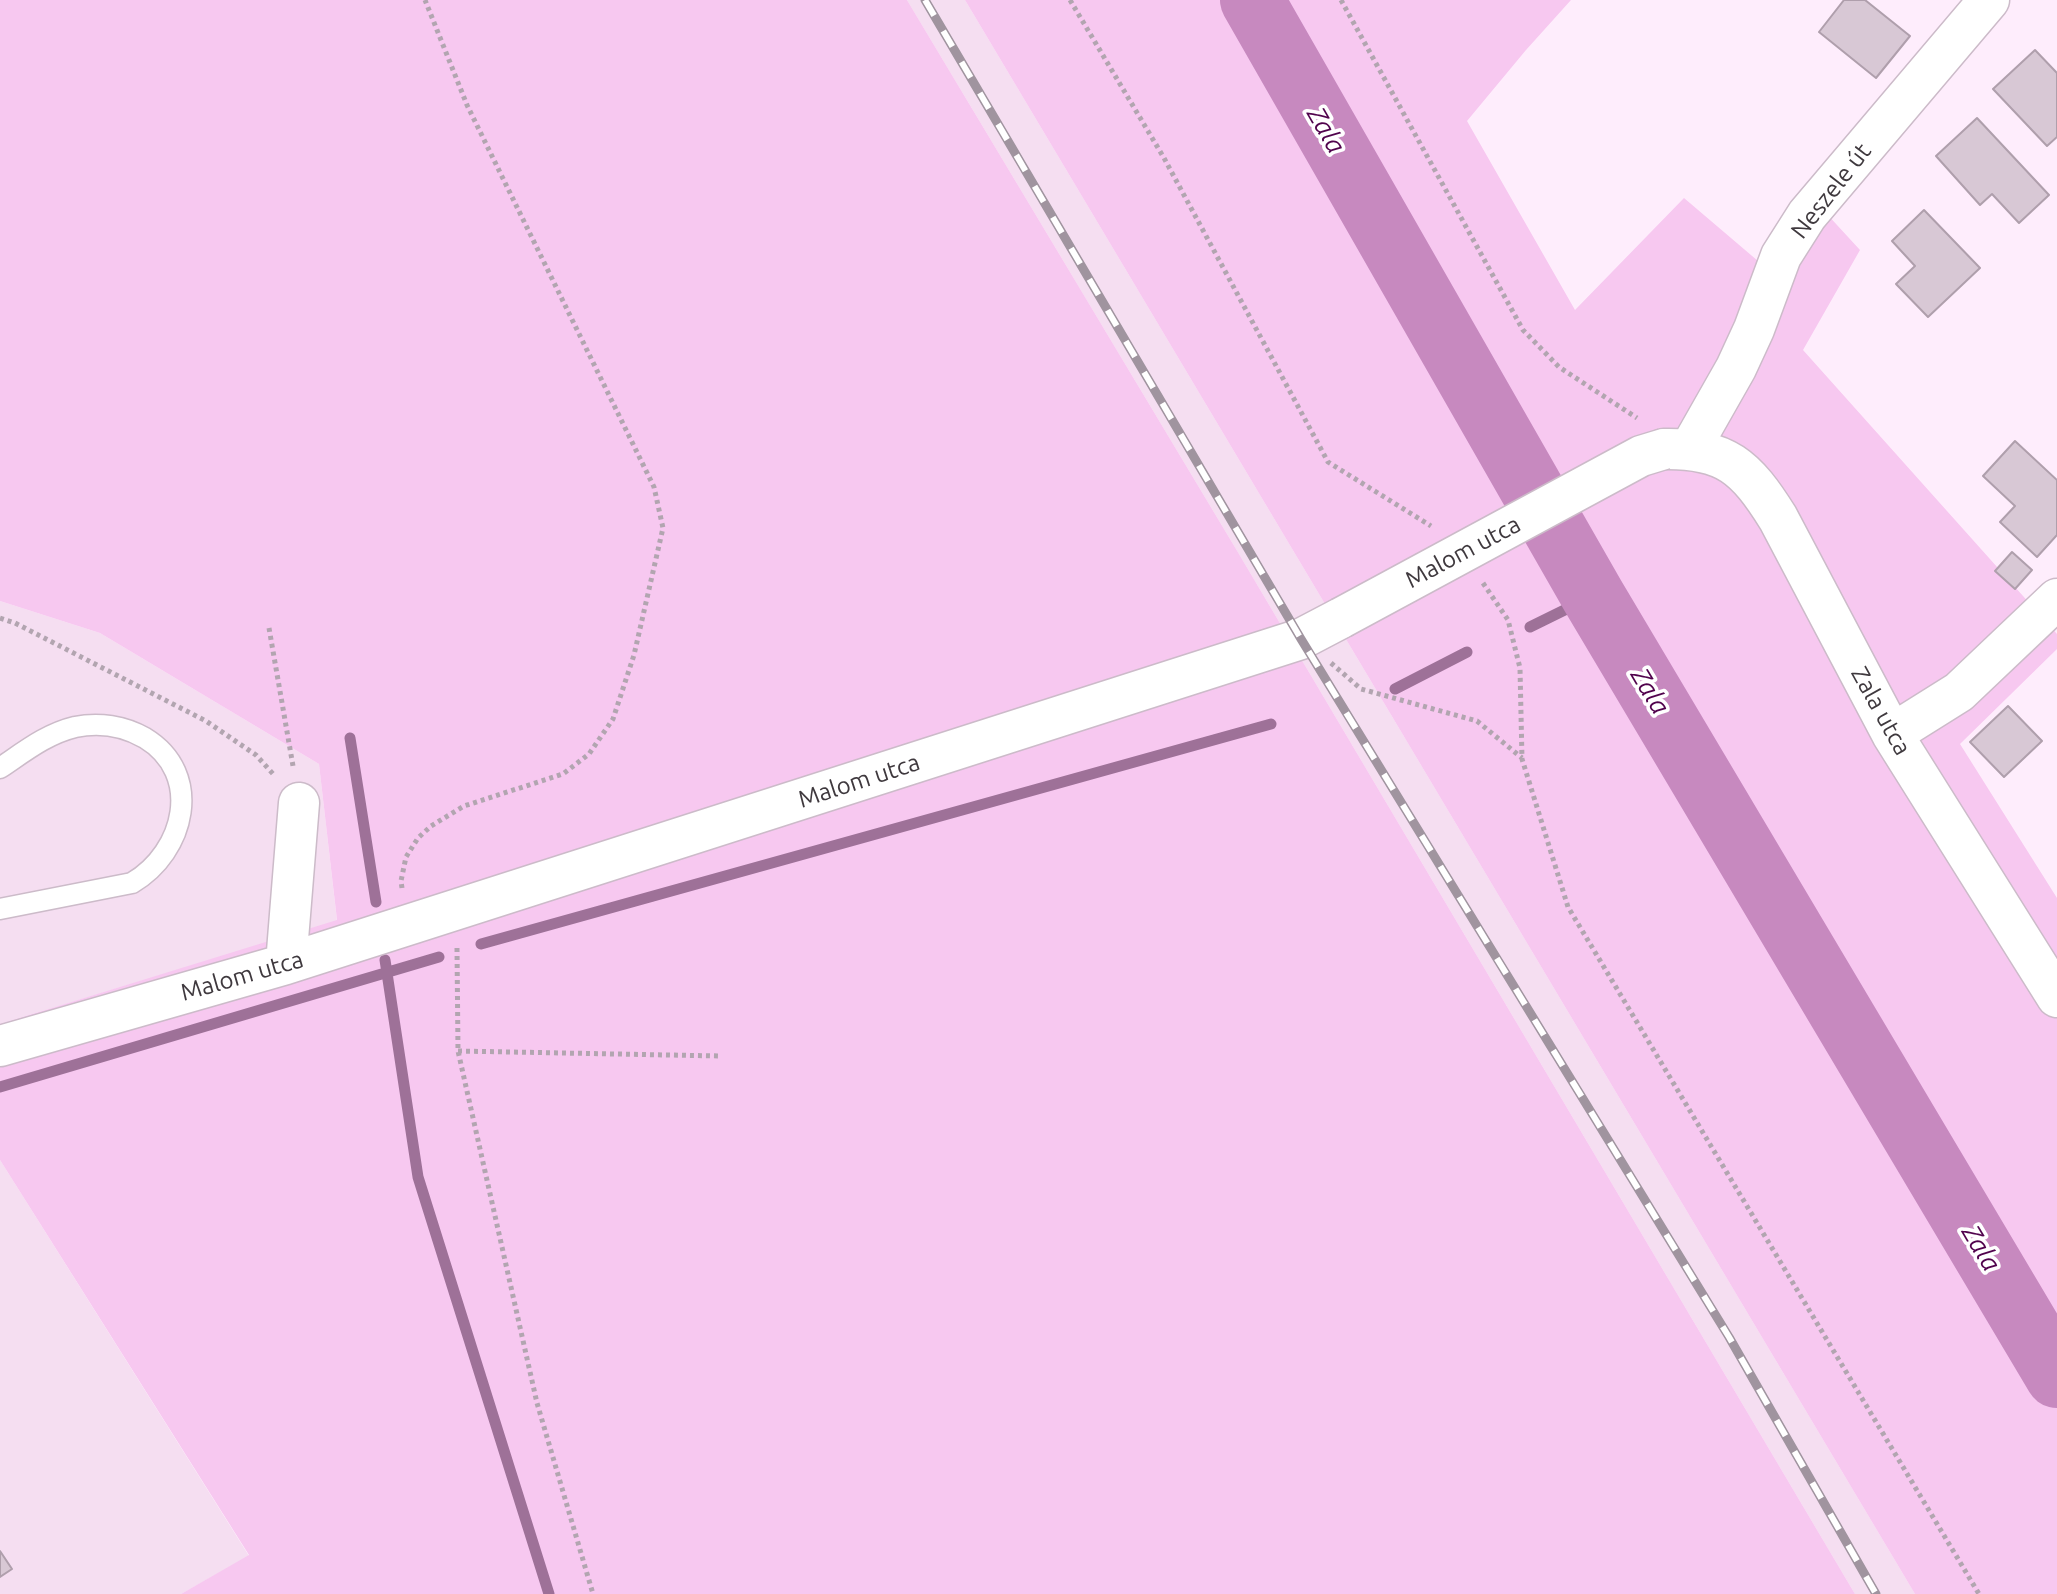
<!DOCTYPE html>
<meta charset="utf-8">
<style>
body{margin:0}
canvas{display:block;background:#feedfc}
</style>
<canvas width="2057" height="1594"></canvas>
<script>
const context = document.querySelector('canvas').getContext('2d');
context.lineJoin = 'round';
function fillPath(path, color) { context.fillStyle = color; context.fill(path, 'evenodd'); }
function strokePath(path, color, width, dash) { context.strokeStyle = color; context.lineWidth = width; context.lineCap = dash ? 'butt' : 'round'; context.setLineDash(dash || []); context.stroke(path); }
function label(font, color, halo, rows, align = 'center') {
  context.font = font + ' Ubuntu,sans-serif'; context.lineWidth = 7; context.setLineDash([]); context.textBaseline = 'middle'; context.strokeStyle = halo; context.fillStyle = color; for (const [text, x, y, turn = 0] of rows) {
    context.save(); context.translate(x, y); context.rotate((+turn || 0) * Math.PI / 180); context.textAlign = isNaN(turn) ? turn : align; if (halo) context.strokeText(text, 0, 0); context.fillText(text, 0, 0); context.restore();
  }
}
const built = new Path2D(`
 M907,0h58l950,1594h-60l-616,-1040z
 M0,601l100,32 219,131 18,157 -337,103z
 M0,1160l249,396 -68,38h-181z`);
const green = new Path2D(`
 M0,0h907l332,554 616,1040h-1674l68,-39 -249,-395v-136l337,-104 -18,-156 -219,-131 -100,-32z
 M965,0h606l-45,50 -59,71 108,189 109,-112 74,63 56,-61 46,50 -57,100 254,284v15l-97,95 97,154v696h-142z`);
const stream = new Path2D(`
 M1530,627l63,-31
 M1395,689l72,-37
 M350,738l26,164
 M481,944l790,-220
 M385,960l33,217 131,417
 M0,1087l439,-130`);
const river = new Path2D(`
 M1252,0l341,596 464,780`);
const building = new Path2D(`
 M1844,0h21l45,36 -34,42 -57,-46z
 M2035,50l22,23v64l-10,9 -54,-57z
 M1977,118l72,77 -30,28 -27,-29 -12,11 -44,-49z
 M1924,210l56,58 -52,49 -32,-33 19,-18 -23,-25z
 M2015,441l42,39v55l-20,22 -37,-35 15,-16 -32,-30z
 M2012,552l20,18 -17,19 -20,-18z
 M2008,706l34,35 -38,36 -34,-35z
 M0,1551l12,18 -12,8z`);
const path = new Path2D(`
 M1070,0l94,158 164,304 103,64
 M1341,0l182,330 36,37 78,51
 M1483,583l25,37 12,48 2,91 46,148 411,687
 M0,618l15,5 191,98 50,34 18,20
 M269,628l24,138
 M1331,663l30,26 116,32 45,37
 M402,888l-1,-7 5,-24 12,-19 13,-12 33,-20 99,-32 26,-20 24,-35 21,-64 29,-127 -9,-41 -187,-382 -42,-105
 M457,948l1,103 79,352 56,191
 M458,1051l263,5`);
const service = new Path2D(`
 M0,768c24,-16 46,-34 75,-41 24,-5 49,-1 70,11 59,36 40,114 -13,145l-132,26`);
const minor = new Path2D(`
 M1664,449c62,-1 82,18 114,69l114,216 165,263
 M1690,449l46,-81 18,-39 27,-73 26,-41 182,-215
 M1892,734l67,-42 98,-93
 M286,964l13,-161
 M0,1046l286,-82 1015,-325 40,-21`);
const rail = new Path2D(`
 M925,0l376,639 428,698 147,257`);
const minorBridge = new Path2D(`
 M1341,618l300,-162 23,-7`);
const streetNames = [
 ["Neszele út",1831,191,-52],
 ["Malom utca",1463,552,-28],
 ["Zala utca",1881,711,61],
 ["Malom utca",859,781,-18],
 ["Malom utca",242,976,-16]
];
const waterNames = [
 ["Zala",1326,130,60],
 ["Zala",1650,691,59],
 ["Zala",1981,1248,59]
];
fillPath(built, '#f5def1');
fillPath(green, '#f7c8f0');
strokePath(stream, '#9e7198', 11);
strokePath(river, '#c789bf', 64);
fillPath(building, '#d8c8d5');
strokePath(building, '#af9fac', 2);
strokePath(service, '#ccbbc9', 23);
strokePath(minor, '#ccbbc9', 43);
strokePath(path, '#b2a5b0', 5, [4, 4]);
strokePath(service, '#fff', 20);
strokePath(minor, '#fff', 40);
strokePath(rail, '#a0949f', 9);
strokePath(rail, '#fff', 6, [18]);
strokePath(minorBridge, '#ccbbc9', 43, []);
strokePath(minorBridge, '#fff', 40);
label('24px', '#3f393e', '#fff', streetNames);
label('italic 26px', '#51034d', '#fff', waterNames);
</script>
